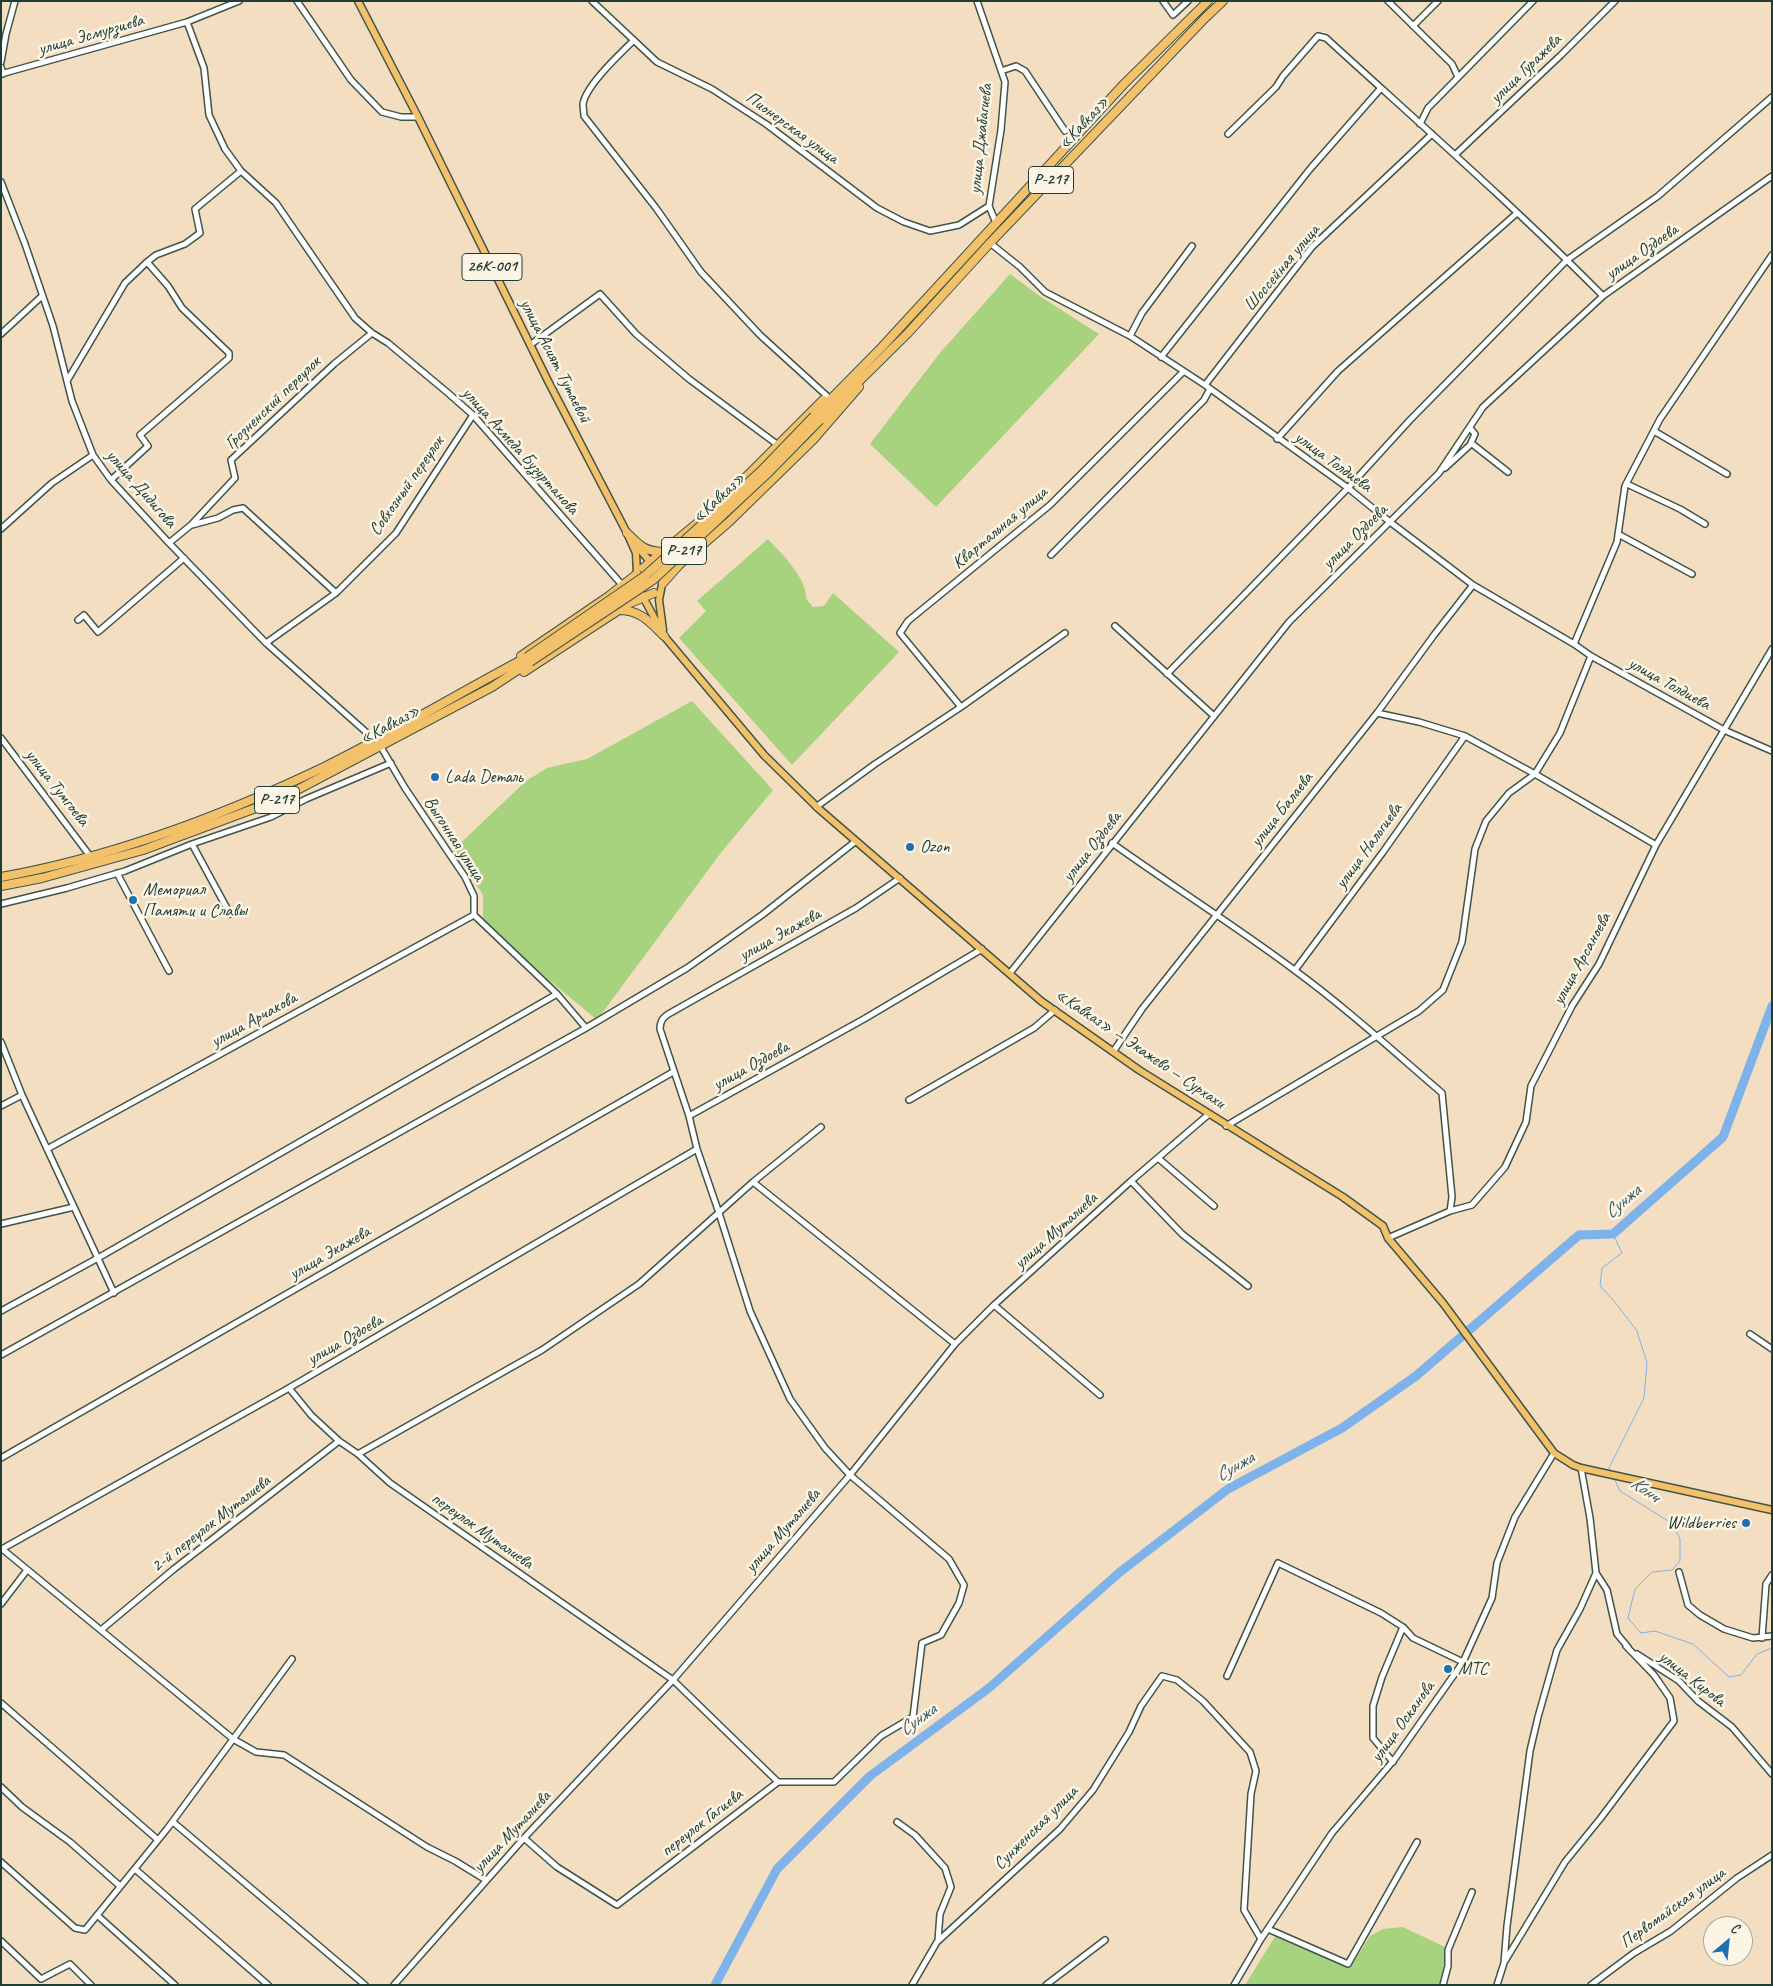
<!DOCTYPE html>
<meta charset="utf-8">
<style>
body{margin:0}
#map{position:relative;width:1773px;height:1986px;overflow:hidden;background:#f4dec1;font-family:Caveat,sans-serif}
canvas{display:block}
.frame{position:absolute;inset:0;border:2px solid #1f3d34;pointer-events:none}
.north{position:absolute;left:1703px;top:1916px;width:50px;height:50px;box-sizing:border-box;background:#fcf5e5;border:1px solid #a4ab9e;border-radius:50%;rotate:28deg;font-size:14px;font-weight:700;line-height:20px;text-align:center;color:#1f3d34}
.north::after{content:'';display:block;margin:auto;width:18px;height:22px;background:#1f6fb2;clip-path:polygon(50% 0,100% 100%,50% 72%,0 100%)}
</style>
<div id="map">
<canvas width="1773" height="1986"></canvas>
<div class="frame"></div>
<div class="north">С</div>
</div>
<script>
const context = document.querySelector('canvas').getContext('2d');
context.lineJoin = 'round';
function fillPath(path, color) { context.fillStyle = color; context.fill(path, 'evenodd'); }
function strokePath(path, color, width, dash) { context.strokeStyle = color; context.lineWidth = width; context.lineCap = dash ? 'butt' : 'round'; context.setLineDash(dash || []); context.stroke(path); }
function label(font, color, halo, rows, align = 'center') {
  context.font = font + ' Caveat,sans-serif'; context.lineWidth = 5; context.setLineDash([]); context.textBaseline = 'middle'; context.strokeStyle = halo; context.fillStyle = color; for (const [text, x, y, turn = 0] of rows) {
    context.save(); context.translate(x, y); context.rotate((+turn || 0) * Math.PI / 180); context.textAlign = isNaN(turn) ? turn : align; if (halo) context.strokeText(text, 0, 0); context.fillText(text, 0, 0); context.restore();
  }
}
const green = new Path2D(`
 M1010,274l31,23 58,37 -163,173 -66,-63 69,-90z
 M768,539c13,14 40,40 38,60l7,8 11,-1 9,-13 66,59 -107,113 -113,-127 27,-27 -9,-10z
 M692,701l81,89 -53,64 -123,166 -114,-95v-30l-30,-45 73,-69 21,-13 40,-9z
 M1403,1927l42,20 -2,31 -4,7h-194l31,-50 74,33 20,-32 13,-7z`);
const stream = new Path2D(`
 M1611,1472l-2,-4 35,-70 3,-35 -10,-32 -23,-30 -14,-15 2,-18 20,-15 -9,-19
 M1614,1478l6,13 53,33 7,15v22l-8,9 -20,2 -17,17 -7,29 13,15 14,-2 38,13 36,33 12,-2 16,-21 15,-6`);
const river = new Path2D(`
 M715,1985l62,-116 93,-93 119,-88 131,-116 108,-83 114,-61 74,-52 163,-141 34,-1 110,-97 49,-131`);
const minor = new Path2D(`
 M297,1l54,79 31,32 19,5h17
 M592,1l65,61 55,27 54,35 111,84 27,14 26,9 29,-6 30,-19
 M977,1l28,81 -4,48 -12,76 7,17
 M1163,1l10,14 15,-14
 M1388,1l64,63 6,13
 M187,22l17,46 5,47 16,34 16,22 35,32 79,115 17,15 16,10 60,50 25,22 150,171
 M1413,26l25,-25
 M634,40c-13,13 -48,45 -51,64 0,4 1,8 1,12l72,92 45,64 59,63 67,61
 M1,62l5,-28 9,-33
 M1,67l2,7
 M1001,71l15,-5 9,5 40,60
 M1,74l186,-52 52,-21
 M1420,124l8,-16 105,-107
 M1228,134l48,-47 7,-11 35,-40 8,2c93,85 188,168 277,258
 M1455,155l106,-100 54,-54
 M1,182l24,62 28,82 19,75 21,54 18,25 58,63 97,100 109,97
 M990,243l30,24 25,25 85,44 75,49 143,103 42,34 83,63 101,59 17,12 133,74 48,21
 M1,334l41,-38
 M1130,336l12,-23 50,-67
 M530,345l70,-51 36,40 53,45 89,66
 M1161,357l149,-188 71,-81
 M67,381l58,-98 22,-21 9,-7 29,-11 15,-11 -5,-24 46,-38
 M1205,385l107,-138 120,-113
 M1654,431l73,43
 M1277,439l61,-68 179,-158
 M1471,443l37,29
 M1445,468l25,-23 5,-11 -5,-6
 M111,480l37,-34 -8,-11 89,-77v-5l-47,-45 -14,-22 -21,-24
 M1627,484l53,25 25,15
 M192,525l26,-7 15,-8 10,-2 93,85
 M1,529l51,-46 41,-28
 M1618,534l74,40
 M169,543l22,-18 44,-47 -4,-18 103,-96 38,-31
 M1051,555l153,-155 6,-11
 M78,620l6,-5 14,17 86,-74
 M1115,626l99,90
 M266,643l70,-50 60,-60 77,-118
 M1574,644l43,-102 8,-56 35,-67 112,-164
 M1167,674l181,-186 62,-68 157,-160 91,-64 114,-99
 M961,707l-61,-74 8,-12 142,-116 133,-133
 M1377,713l42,9 46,14 70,38 121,71
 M1,738l89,118
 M381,747l24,41 60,89 9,19v19l83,79 29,34
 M816,807l59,-43 86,-57 104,-74
 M1112,843c60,43 122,82 181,126 52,38 100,82 149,124l10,104 -2,14
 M192,844l38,70
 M117,873l52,98
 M1,904l66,-16 58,-17 67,-27 79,-27 35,-18 85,-36
 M1295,970l88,-118 82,-116
 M1010,973l279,-351 150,-149 44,-66 120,-111 169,-120
 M1,1042l21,53 92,198
 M1113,1052l29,-43 235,-296 57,-78 39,-50
 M909,1100l125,-72 21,-18
 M1,1106l21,-11
 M689,1116l175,-97 118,-70
 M1226,1126l193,-115 24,-21 19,-48 13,-93 11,-28 23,-28 26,-19 25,-41 31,-77
 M47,1149l427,-234
 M1158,1158l56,48
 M1131,1181l51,53 66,52
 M753,1182l68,-55
 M1,1224l73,-17
 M1388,1238l62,-27 22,-6 33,-38 21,-45 5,-36 41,-80 27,-42 57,-119 116,-196
 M994,1305l106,90
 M1,1311l97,-53 459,-264
 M1750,1334l22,15
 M1,1355l585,-327 101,-60 75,-53 94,-74
 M289,1388l22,27 28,26 19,13 32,29 283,197 105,102 -161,123 -60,-38 -33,-29
 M358,1454l184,-104 97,-66 114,-102 202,162
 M1,1458l672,-386
 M1,1548l232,191 23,13 28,3 143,92 28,14 31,19
 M2,1549l287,-161 408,-239
 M1679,1572l9,33 12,10 24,14 29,9 19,-2
 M1596,1573l11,17 10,44 11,13
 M1,1604l26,-34
 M101,1630l73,-61 165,-128
 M1762,1638l4,-54 6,-9
 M1637,1654l42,27 19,20 34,26 40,47
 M1227,1676l51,-113 103,50 22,14 10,11 50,24
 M1,1703l157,137
 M1393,1762l-20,-24v-32l9,-29 21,-50
 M778,1782h56l47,-46 32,-19 9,-74 19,-8 18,-32 5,-18 -15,-26 -99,-84 -25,-27 -35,-49 -40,-88 -31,-98 -22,-64 -8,-33 -29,-87c0,-9 4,-13 12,-17l184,-104 44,-30
 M1,1787l21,20 48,35 50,44
 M173,1822l192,163
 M897,1822l18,13 30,33 6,19 -11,27 -2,27
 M1,1862l74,66 10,2 82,-101 125,-170
 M135,1869l133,116
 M97,1915l78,70
 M1268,1929l80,35 69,-122
 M1,1941l40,38 29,-15 21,21
 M1505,1961l60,-99 35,-43 74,-98 -4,-23 -16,-23 -28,-29
 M394,1985l130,-147 149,-158 177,-205 105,-131 39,-39 137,-124 78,-67
 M912,1985l25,-43 123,-113 33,-39 36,-58 12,-26 21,-30 15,4 26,21 47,51 6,19 -5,23 -7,116 17,29
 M1046,1985l59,-45
 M1234,1985l27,-46 71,-106 62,-73 69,-98 29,-64 5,-35 18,-46 39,-64
 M1443,1985l5,-19v-16l24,-58
 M1497,1985l7,-22 3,-37 23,-175 8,-34 19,-67 23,-41 16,-36 -6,-55 -9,-50
 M1591,1985l43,-32 37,-22 66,-53 35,-23`);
const major = new Path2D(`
 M358,1l60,116 130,264 79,152 9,20 1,21
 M635,544l18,21
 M659,570l4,9 -4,21 4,30
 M641,593l23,43 100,119 55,54 222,192 98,69 204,127 40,29 5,12 55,65 111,150 19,12 8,3 191,42`);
const highway = new Path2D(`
 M814,416l68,-69 242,-263 84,-83
 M820,420l88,-87 82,-90 215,-225 18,-17
 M627,533c12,12 17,18 35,19
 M643,568l70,-58 110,-110
 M663,583l16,-18 50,-43 84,-82 46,-53
 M620,610c20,0 31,13 44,26
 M521,656l88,-60 28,-22
 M524,672l104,-68 26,-11
 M1,877c111,-20 221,-61 323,-110 69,-34 135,-74 203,-110
 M1,886l41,-8 101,-28 137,-51 212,-112 38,-25`);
const highwayBridge = new Path2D(`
 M527,657l119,-82 115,-104 53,-55
 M530,662l123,-82 116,-108 51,-52`);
const markers = [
 [435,777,5,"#1f6fb2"],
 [910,847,5,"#1f6fb2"],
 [133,900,5,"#1f6fb2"],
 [1746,1523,5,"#1f6fb2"],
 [1448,1669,5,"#1f6fb2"]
];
const shields = [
 [1051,180,45],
 [492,267,60],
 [684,551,45],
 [277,800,45]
];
const shieldNames = [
 ["Р-217",1051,180],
 ["26К-001",492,267],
 ["Р-217",684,551],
 ["Р-217",277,800]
];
const streetNames = [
 ["улица Эсмурзиева",91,35,-16],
 ["улица Гуражева",1526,69,-44],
 ["«Кавказ»",1084,123,-47],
 ["Пионерская улица",792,128,36],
 ["улица Джабагиева",981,139,-84],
 ["улица Оздоева",1642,252,-35],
 ["Шоссейная улица",1282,268,-50],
 ["улица Асият Тутаевой",555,361,63],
 ["Грозненский переулок",273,403,-44],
 ["улица Ахмеда Бузуртанова",520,451,48],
 ["улица Толдиева",1333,462,36],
 ["Совхозный переулок",407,486,-55],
 ["улица Дидигова",141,489,49],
 ["«Кавказ»",719,498,-43],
 ["Квартальная улица",1000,528,-40],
 ["улица Оздоева",1355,537,-45],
 ["улица Толдиева",1669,684,29],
 ["«Кавказ»",390,725,-28],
 ["улица Тумгоева",57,788,52],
 ["улица Балаева",1282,810,-52],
 ["Выгонная улица",454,839,57],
 ["улица Нальгиева",1369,846,-54],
 ["улица Оздоева",1092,847,-52],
 ["улица Экажева",780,935,-29],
 ["улица Арсаноева",1582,959,-61],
 ["улица Арчакова",254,1020,-29],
 ["«Кавказ» — Экажево — Сурхахи",1140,1049,34],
 ["улица Оздоева",751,1066,-29],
 ["улица Муталиева",1056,1231,-42],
 ["улица Экажева",330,1253,-30],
 ["улица Оздоева",345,1340,-30],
 ["2-й переулок Муталиева",211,1524,-38],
 ["переулок Муталиева",482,1531,35],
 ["улица Муталиева",783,1531,-49],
 ["улица Кирова",1692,1679,38],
 ["улица Осканова",1403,1722,-54],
 ["переулок Гагиева",702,1823,-38],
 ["Сунженская улица",1036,1828,-45],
 ["улица Муталиева",512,1832,-47],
 ["Первомайская улица",1673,1908,-36]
];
const poiNames = [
 ["Lada Dеталь",445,777],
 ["Ozon",920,847],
 ["Мемориал",143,890],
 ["Памяти и Славы",143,911],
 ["Wildberries",1736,1523,"right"],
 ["МТС",1458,1669]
];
const waterNames = [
 ["Сунжа",1623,1202,-40],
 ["Сунжа",1235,1467,-30],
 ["Конч",1645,1490,35],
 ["Сунжа",918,1720,-36]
];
fillPath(green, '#a7d37f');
strokePath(stream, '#7eb2eb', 1);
strokePath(river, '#7eb2eb', 9);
strokePath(minor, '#3f5549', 8);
strokePath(major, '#3f5549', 9);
strokePath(highway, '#3f5549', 10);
strokePath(minor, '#fff', 5);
strokePath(major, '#f4c16b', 6);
strokePath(highway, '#f4c16b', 8);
strokePath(highwayBridge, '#3f5549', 10, []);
strokePath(highwayBridge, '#f4c16b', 8);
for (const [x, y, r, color] of markers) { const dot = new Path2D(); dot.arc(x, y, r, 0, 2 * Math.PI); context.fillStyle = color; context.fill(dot); strokePath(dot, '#fcf5e5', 2); }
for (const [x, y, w] of shields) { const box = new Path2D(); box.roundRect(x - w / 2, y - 13.5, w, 27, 4); context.fillStyle = '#fcf5e5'; context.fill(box); strokePath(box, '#1f3d34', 1); }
label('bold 16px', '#1f3d34', null, shieldNames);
label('18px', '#1f3d34', '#fcf5e5', streetNames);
label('18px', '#1f3d34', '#fcf5e5', poiNames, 'left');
label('italic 19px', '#375a62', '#fcf5e5', waterNames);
</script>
